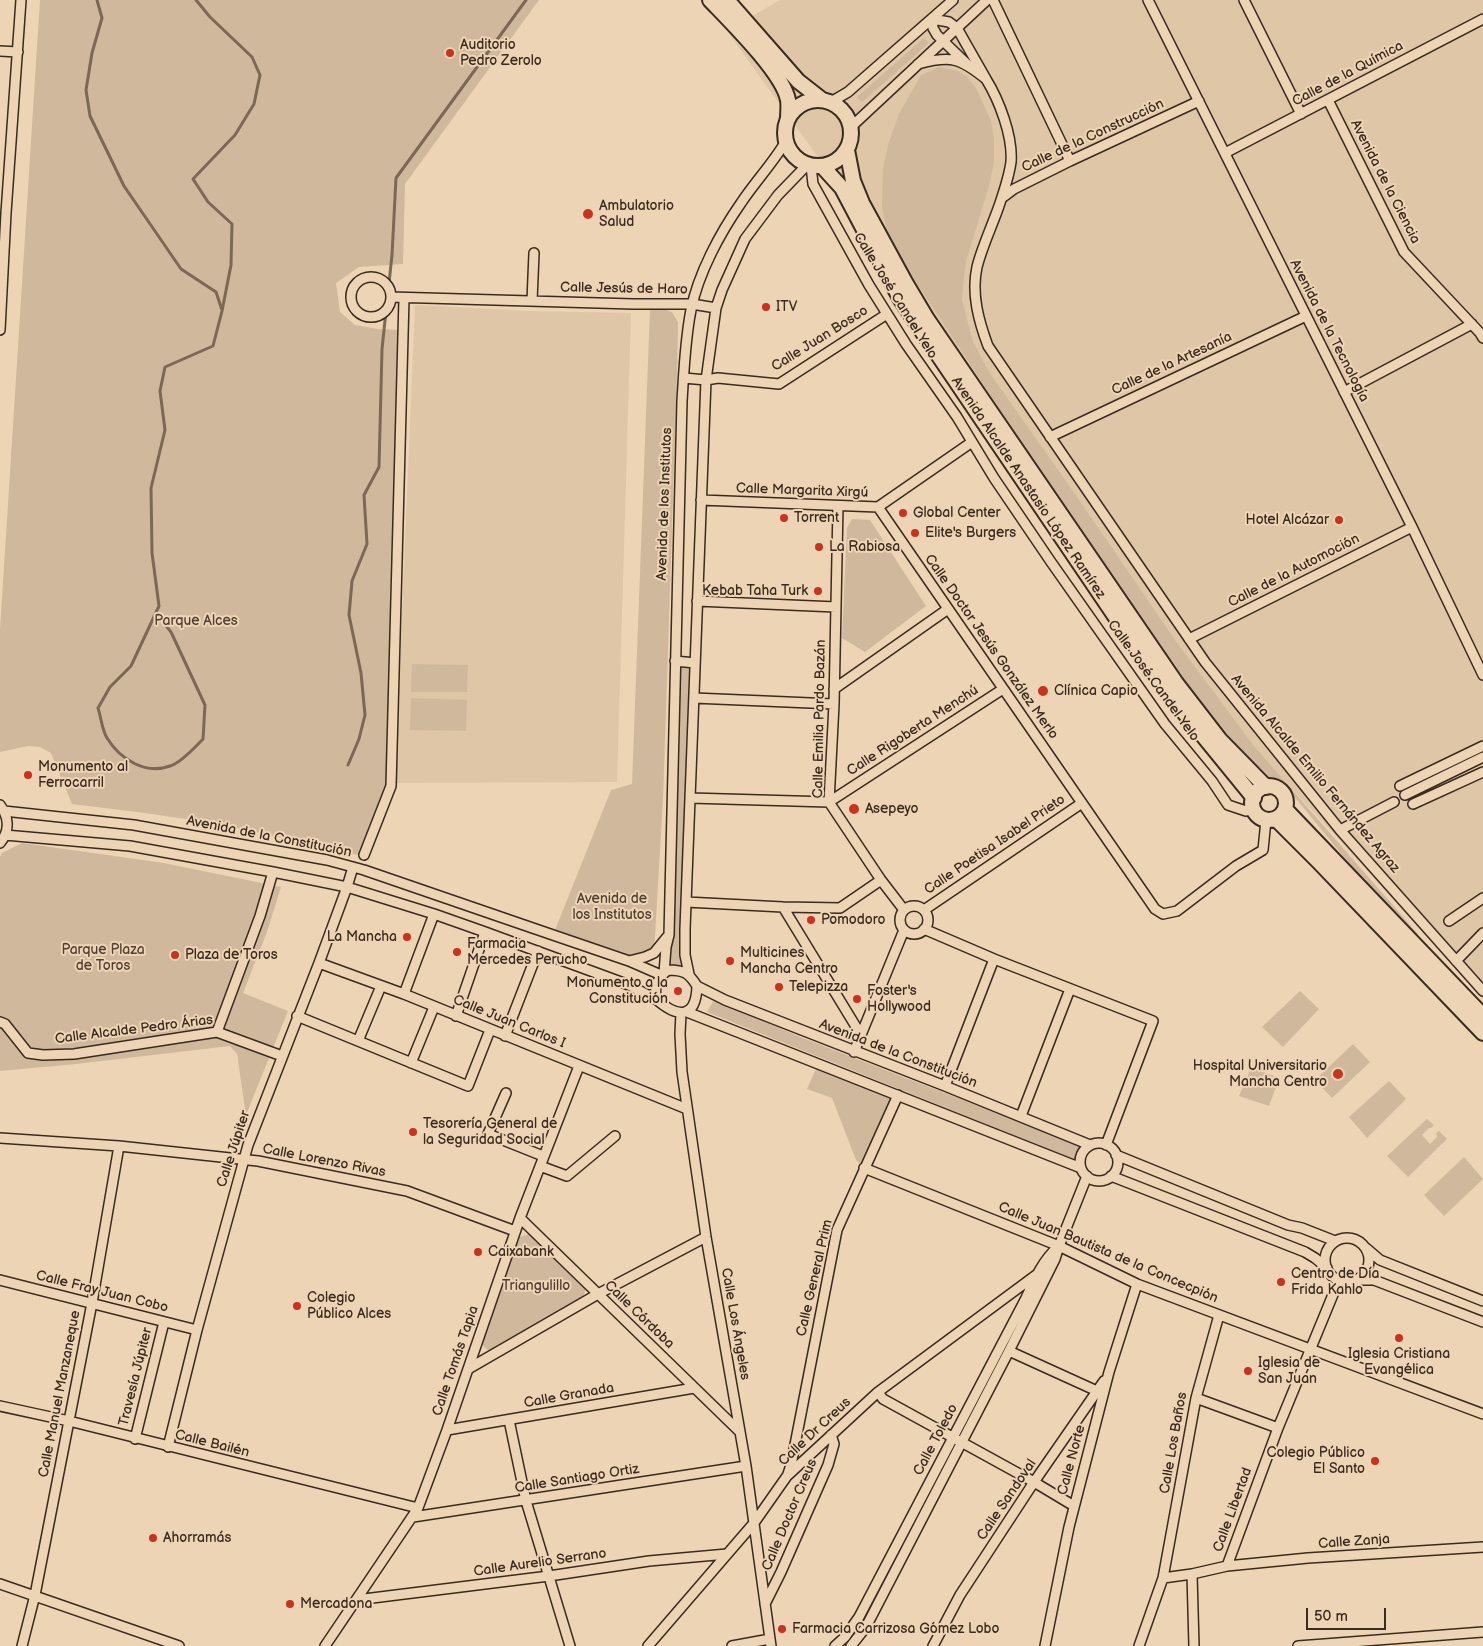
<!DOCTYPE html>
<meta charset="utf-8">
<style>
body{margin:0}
#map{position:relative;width:1483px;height:1646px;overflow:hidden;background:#edd4b4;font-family:"Balsamiq Sans",sans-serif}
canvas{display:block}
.scale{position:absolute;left:1306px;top:1608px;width:80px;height:22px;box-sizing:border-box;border:2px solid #3b2a1e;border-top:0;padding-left:6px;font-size:15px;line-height:18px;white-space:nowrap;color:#3b2a1e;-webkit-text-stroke:4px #edd4b4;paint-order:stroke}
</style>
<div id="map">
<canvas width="1483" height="1646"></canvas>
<div class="scale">50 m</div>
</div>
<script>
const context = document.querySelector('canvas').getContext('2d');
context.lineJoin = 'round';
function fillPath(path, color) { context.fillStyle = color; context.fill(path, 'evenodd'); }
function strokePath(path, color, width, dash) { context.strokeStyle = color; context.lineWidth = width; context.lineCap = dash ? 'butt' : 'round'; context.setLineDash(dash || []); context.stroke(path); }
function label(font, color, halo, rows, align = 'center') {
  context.font = font + ' "Balsamiq Sans",sans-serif'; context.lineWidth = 4; context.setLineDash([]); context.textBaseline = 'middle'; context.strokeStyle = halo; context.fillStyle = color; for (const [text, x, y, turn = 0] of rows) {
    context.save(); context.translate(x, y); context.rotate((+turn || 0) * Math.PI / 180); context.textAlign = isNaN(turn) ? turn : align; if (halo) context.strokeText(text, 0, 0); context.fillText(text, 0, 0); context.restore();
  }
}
const built = new Path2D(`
 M780,0h703v999l-148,-164 -121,-129 -487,-675z
 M415,305l114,6 102,2 -14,469 -222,1z`);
const green = new Path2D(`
 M40,0h499l-134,184 -2,80 -44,3 -23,16 4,29 15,13 23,4 22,1 -14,453 -28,72 -138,-31 -75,-11 -73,-9 -21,-51 -11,-6 -12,-1 -28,6v-122z
 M924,38l5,5 -67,59 -5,-5z
 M939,67l19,4 9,6 9,11 15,33 3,18v23l-5,24 -23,75 -2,17 -2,22 11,42 18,33 84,119 100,146 79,106 164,188 -4,4 -71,-82 -54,-66 -13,-10 -17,-6 -42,-47 -59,-83 -115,-169 -135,-205 -21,-38 -5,-25 1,-39 6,-26 10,-28 22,-39z
 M650,309h13l9,3 6,10 -1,57 -14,420 -9,154 -25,8 -76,-26 58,-145 21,-6z
 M852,519l18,1 56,86 -61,46 -23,-14 5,-110z
 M675,661l20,2 -9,239 3,72 -21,-4z
 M412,664l56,1 -1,27h-56z
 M411,698l56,2 -1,31 -56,-1z
 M22,843l142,20 117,24 -14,45 -24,61 45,18 -42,104 -9,-61 -7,-8 -154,18 -76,7v-214l2,-4z
 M1300,991l19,18 -36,38 -21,-20z
 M714,1000l89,38 278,108 -4,5 -1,9 -369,-148z
 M1353,1044l17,18 -38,36 -17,-18z
 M818,1064l80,31 -34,73 -8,-8 -24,-62 -25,-9z
 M1251,1068l26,9 2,2 -10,27 -30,-10z
 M1389,1081l17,18 -39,39 -18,-21z
 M1427,1119l7,6 -3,3h-2l-7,7 8,9 7,-7 -1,-4 3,-2 8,8 -39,38 -21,-21z
 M1464,1157l19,22 -39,37 -20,-21z
 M529,1234l57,54 -3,9 -94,54 -7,-6 37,-108z`);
const stream = new Path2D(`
 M97,0l5,18 -10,35 -6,37 4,26 34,70 57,83 35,23 6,18
 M156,613l15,19 34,73 -2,34c-8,8 -22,24 -33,27 -25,9 -50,-7 -63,-28 -5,-8 -6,-21 -9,-30l12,-21 21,-21 28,-60 -7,-53 -1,-65 14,-58 -5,-39 5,-24 48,-21 9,-35 9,-46 1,-41 -24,-22 -15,-23 42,-44 19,-31 6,-29 -8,-18 -42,-40 -14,-17
 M348,765l11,-26 6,-24 -4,-42 -12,-58 3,-34 15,-37 -3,-49 15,-28 3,-118 10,-94 4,-77 130,-178`);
const street = new Path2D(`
 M993,0l77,161
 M1148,0l264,527 71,148
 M1244,0l57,114
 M0,51l18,1
 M918,64c33,-9 42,-6 68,15l-29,-51 -8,-6 -17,-3 1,9 4,7 31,30
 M986,79c13,21 27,57 25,83 -2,15 -7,29 -12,44 -7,20 -17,41 -22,61 -6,27 2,55 11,79l217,316 135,168 143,161
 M1328,100l76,152 76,81 3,5
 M831,102l17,-10 105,-92
 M851,127l136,-127
 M1225,153l258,-134
 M811,166l2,18 56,101 37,59 51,73 37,61 57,84 114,162 47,57 16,24 18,6 7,-6
 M1002,198l12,-9 56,-28 129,-60
 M351 297a20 20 0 1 1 40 0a20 20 0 1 1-40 0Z
 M391,297l242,7h59l24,4
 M532,301l2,-48
 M0,330l6,-117 15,-213
 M684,378l22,2 12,-2 61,6 108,-70
 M1344,392l128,-68
 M1050,437l256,-121
 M701,500l177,7 94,-65
 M838,506l-4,198 -5,98 52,78 23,30
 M878,507l277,402 8,5 14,-3 59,-45 27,-16 3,-30
 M697,601l139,6
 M1189,639l223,-112
 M675,661l20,2
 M834,689l114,-80
 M694,698l140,6
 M1400,786l83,-40
 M1405,795l78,-38
 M690,798l139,4 174,-113
 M1413,804l70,-32
 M0,805c9,12 10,26 0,38
 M4,811l130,14 193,35 37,10 189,65 76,26 32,14
 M1340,830l54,-28
 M5,835l125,11 143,26 74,15 87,27 51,18 144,53 28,15
 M364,855l27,-69 13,-488
 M686,902l97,5 57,1 41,-28
 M900 920a14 14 0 1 1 28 0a14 14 0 1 1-28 0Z
 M783,907l78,128
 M924,910l158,-107
 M1449,921l34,-23
 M924,929l70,30 159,62 -47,124
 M629,961l16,-4 9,-4 13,-16
 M1456,961l27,-28
 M319,963l85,31 283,115
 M668,970c16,0 21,3 29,16 -1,33 -19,32 -40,14 -4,-12 1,-23 11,-30z
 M664,973l2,-26 3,-12 13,-534c2,-30 3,-61 9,-91 7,-36 29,-77 50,-107 14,-21 32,-40 45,-62
 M689,974l-4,-19v-26l21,-549 10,-72 6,-18 23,-51 33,-44 29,-30
 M697,986l28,14 220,86 145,59
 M404,994l30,-80
 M687,1012l394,156
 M681,1013l-1,21 2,38 24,165 40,229 25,180
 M297,1016l171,70 22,-56
 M456,1016l29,-84
 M0,1022l5,2 23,29 15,2 31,-1 143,-22 65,24
 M217,1032l43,-116 13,-44
 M505,1036l33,-85
 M358,1041l23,-55
 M854,1052l50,-122
 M411,1063l23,-56
 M945,1086l49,-127
 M506,1093l-18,41 55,22
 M1021,1116l49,-127
 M0,1138l119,8 139,15 149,30 108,40
 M1080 1162a19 19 0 1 1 38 0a19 19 0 1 1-38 0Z
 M1116,1155l172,70 14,3 33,13
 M540,1166l27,10 48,-40
 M864,1168l195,78 78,38 346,130
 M1111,1176l194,76 10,6 12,10
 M520,1218l220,214
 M1325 1260a22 22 0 1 1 44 0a22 22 0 1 1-44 0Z
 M1366,1248l14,12 103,41
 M0,1280l197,50
 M1356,1280h18l109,42
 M1009,1351l88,40
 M468,1369l130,-75 108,-57
 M878,1392l5,7 151,83 40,24
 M1196,1398l82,30
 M0,1406l69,15 349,87
 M509,1420l17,81 44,145
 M447,1430l247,-42
 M135,1439l29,-117
 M168,1447l29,-117 51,-185 71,-182 28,-76 6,-20
 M788,1474l3,-9 46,-235 61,-135
 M413,1517l333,-51
 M1227,1566l81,-8 175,-11
 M1163,1578l33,-180 23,-83
 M0,1584l179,62
 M356,1600l193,-24 100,-15 78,-7
 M765,1604l16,-32 47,-107 6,-21 -3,-9
 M22,1646l13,-51 57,-292 27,-157
 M325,1646l93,-138 29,-78 73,-212 59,-152
 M648,1646l106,-123 33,-47 91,-84 158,-117
 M732,1646l38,-7
 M835,1646l10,-9 14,-20 167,-319c9,-20 17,-38 33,-52
 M851,1646l15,-19 143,-276 46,-92 4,-13 28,-70
 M933,1646l27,-51 74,-113 70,-101
 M1045,1646l24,-119 40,-155 28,-88
 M1139,1646l24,-68 29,-4
 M1194,1646l-2,-72 35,-8 51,-138 61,-148
 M1298,1646l185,-14`);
const secondary = new Path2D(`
 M710,0c20,21 73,73 78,100 1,5 0,13 0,19
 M727,0l71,81 23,18
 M785 133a33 33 0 1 1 66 0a33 33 0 1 1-66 0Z
 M847,150l6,31 9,22 43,79 22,37 249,364 44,57 46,47
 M822,166l20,22 58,110 18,27 197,291 55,79 84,103
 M1252 803a17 17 0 1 1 34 0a17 17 0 1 1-34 0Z
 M1285,809l198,207
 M1276,819l43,43 164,171`);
const markers = [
 [450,53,5,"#c8321e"],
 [588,214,6,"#c8321e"],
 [766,307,5,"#c8321e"],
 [903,513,5,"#c8321e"],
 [784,518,5,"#c8321e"],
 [1339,520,5,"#c8321e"],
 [915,533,5,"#c8321e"],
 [819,547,5,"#c8321e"],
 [818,591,5,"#c8321e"],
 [1043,691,6,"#c8321e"],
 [28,775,5,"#c8321e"],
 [854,809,6,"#c8321e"],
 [811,920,5,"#c8321e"],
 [407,937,5,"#c8321e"],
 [457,952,5,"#c8321e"],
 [175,955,5,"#c8321e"],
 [730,961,5,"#c8321e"],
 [779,987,5,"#c8321e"],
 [678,991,5,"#c8321e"],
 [857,999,5,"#c8321e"],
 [1338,1074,6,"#c8321e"],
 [413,1132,5,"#c8321e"],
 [478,1252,5,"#c8321e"],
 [1281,1282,5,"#c8321e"],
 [297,1306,5,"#c8321e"],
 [1399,1338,5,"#c8321e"],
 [1248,1371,5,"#c8321e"],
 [1375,1461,5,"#c8321e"],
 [153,1538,5,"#c8321e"],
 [290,1604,5,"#c8321e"],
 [782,1629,5,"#c8321e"]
];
const poiNames = [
 ["Auditorio",460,45],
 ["Pedro Zerolo",460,61],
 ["Ambulatorio",599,206],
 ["Salud",599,222],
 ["ITV",776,307],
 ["Global Center",913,513],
 ["Torrent",794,518],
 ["Hotel Alcázar",1329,520,"right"],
 ["Elite's Burgers",925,533],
 ["La Rabiosa",829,547],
 ["Kebab Taha Turk",808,591,"right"],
 ["Clínica Capio",1054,691],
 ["Monumento al",38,767],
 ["Ferrocarril",38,783],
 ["Asepeyo",865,809],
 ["Pomodoro",821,920],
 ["La Mancha",397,937,"right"],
 ["Farmacia",467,944],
 ["Mercedes Perucho",467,960],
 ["Multicines",740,953],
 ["Mancha Centro",740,969],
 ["Plaza de Toros",185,955],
 ["Monumento a la",668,983,"right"],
 ["Constitución",668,999,"right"],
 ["Telepizza",789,987],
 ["Foster's",867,991],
 ["Hollywood",867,1007],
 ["Hospital Universitario",1327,1066,"right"],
 ["Mancha Centro",1327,1082,"right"],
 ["Tesorería General de",423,1124],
 ["la Seguridad Social",423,1140],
 ["Caixabank",488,1252],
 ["Centro de Día",1291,1274],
 ["Frida Kahlo",1291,1290],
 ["Colegio",307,1298],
 ["Público Alces",307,1314],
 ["Iglesia Cristiana",1399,1354,"center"],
 ["Evangélica",1399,1370,"center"],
 ["Iglesia de",1258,1363],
 ["San Juan",1258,1379],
 ["Colegio Público",1365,1453,"right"],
 ["El Santo",1365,1469,"right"],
 ["Ahorramás",163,1538],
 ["Mercadona",300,1604],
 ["Farmacia Carrizosa Gómez Lobo",792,1629]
];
const streetNames = [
 ["Calle de la Química",1348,74,-28],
 ["Calle de la Construcción",1093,136,-25],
 ["Avenida de la Ciencia",1385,182,63],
 ["Calle Jesús de Haro",624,289,1],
 ["Calle José Candel Yelo",895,296,58],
 ["Avenida de la Tecnología",1329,331,63],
 ["Calle Juan Bosco",820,339,-32],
 ["Calle de la Artesanía",1172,364,-25],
 ["Avenida Alcalde Anastasio López Ramírez",1028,488,56],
 ["Calle Margarita Xirgú",802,491,2],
 ["Avenida de los Institutos",665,504,-88],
 ["Calle de la Automoción",1294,571,-27],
 ["Calle Doctor Jesús González Merlo",991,647,55],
 ["Calle José Candel Yelo",1153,681,54],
 ["Calle Emilia Pardo Bazán",820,719,-89],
 ["Calle Rigoberta Menchú",913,731,-33],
 ["Avenida Alcalde Emilio Fernández Agraz",1315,774,50],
 ["Avenida de la Constitución",269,837,11],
 ["Calle Poetisa Isabel Prieto",995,845,-34],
 ["Calle Juan Carlos I",509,1022,22],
 ["Calle Alcalde Pedro Árias",134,1030,-7],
 ["Avenida de la Constitución",898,1054,21],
 ["Calle Júpiter",234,1149,-72],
 ["Calle Lorenzo Rivas",324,1161,11],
 ["Calle Juan Bautista de la Concecpión",1108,1253,23],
 ["Calle General Prim",815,1278,-77],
 ["Calle Fray Juan Cobo",102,1292,14],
 ["Calle Córdoba",639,1315,44],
 ["Calle Los Ángeles",735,1324,80],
 ["Calle Tomás Tapia",456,1361,-71],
 ["Travesía Júpiter",136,1377,-76],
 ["Calle Manuel Manzaneque",60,1394,-79],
 ["Calle Granada",569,1396,-10],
 ["Calle Dr Creus",815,1432,-43],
 ["Calle Toledo",936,1440,-62],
 ["Calle Los Baños",1174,1443,-80],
 ["Calle Bailén",212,1444,14],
 ["Calle Norte",1072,1460,-75],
 ["Calle Santiago Ortiz",577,1479,-9],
 ["Calle Sandoval",1007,1500,-56],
 ["Calle Libertad",1233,1510,-70],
 ["Calle Doctor Creus",790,1515,-67],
 ["Calle Zanja",1354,1542,-4],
 ["Calle Aurelio Serrano",540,1563,-8]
];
const parkNames = [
 ["Parque Alces",196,621],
 ["Avenida de",612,899],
 ["los Institutos",612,915],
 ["Parque Plaza",103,950],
 ["de Toros",103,966],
 ["Triangulillo",536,1286]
];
fillPath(built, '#dec6a7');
fillPath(green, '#d0b89c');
strokePath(stream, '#7c6855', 3);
strokePath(street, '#3b2a1e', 12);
strokePath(secondary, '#3b2a1e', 18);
strokePath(street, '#edd4b4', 9);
strokePath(secondary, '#edd4b4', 14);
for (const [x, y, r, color] of markers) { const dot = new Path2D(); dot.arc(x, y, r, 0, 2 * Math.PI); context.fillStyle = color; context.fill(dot); strokePath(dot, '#edd4b4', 2); }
label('14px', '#3b2a1e', '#edd4b4', poiNames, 'left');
label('14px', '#3b2a1e', '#edd4b4', streetNames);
label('14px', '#513f31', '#edd4b4', parkNames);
</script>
